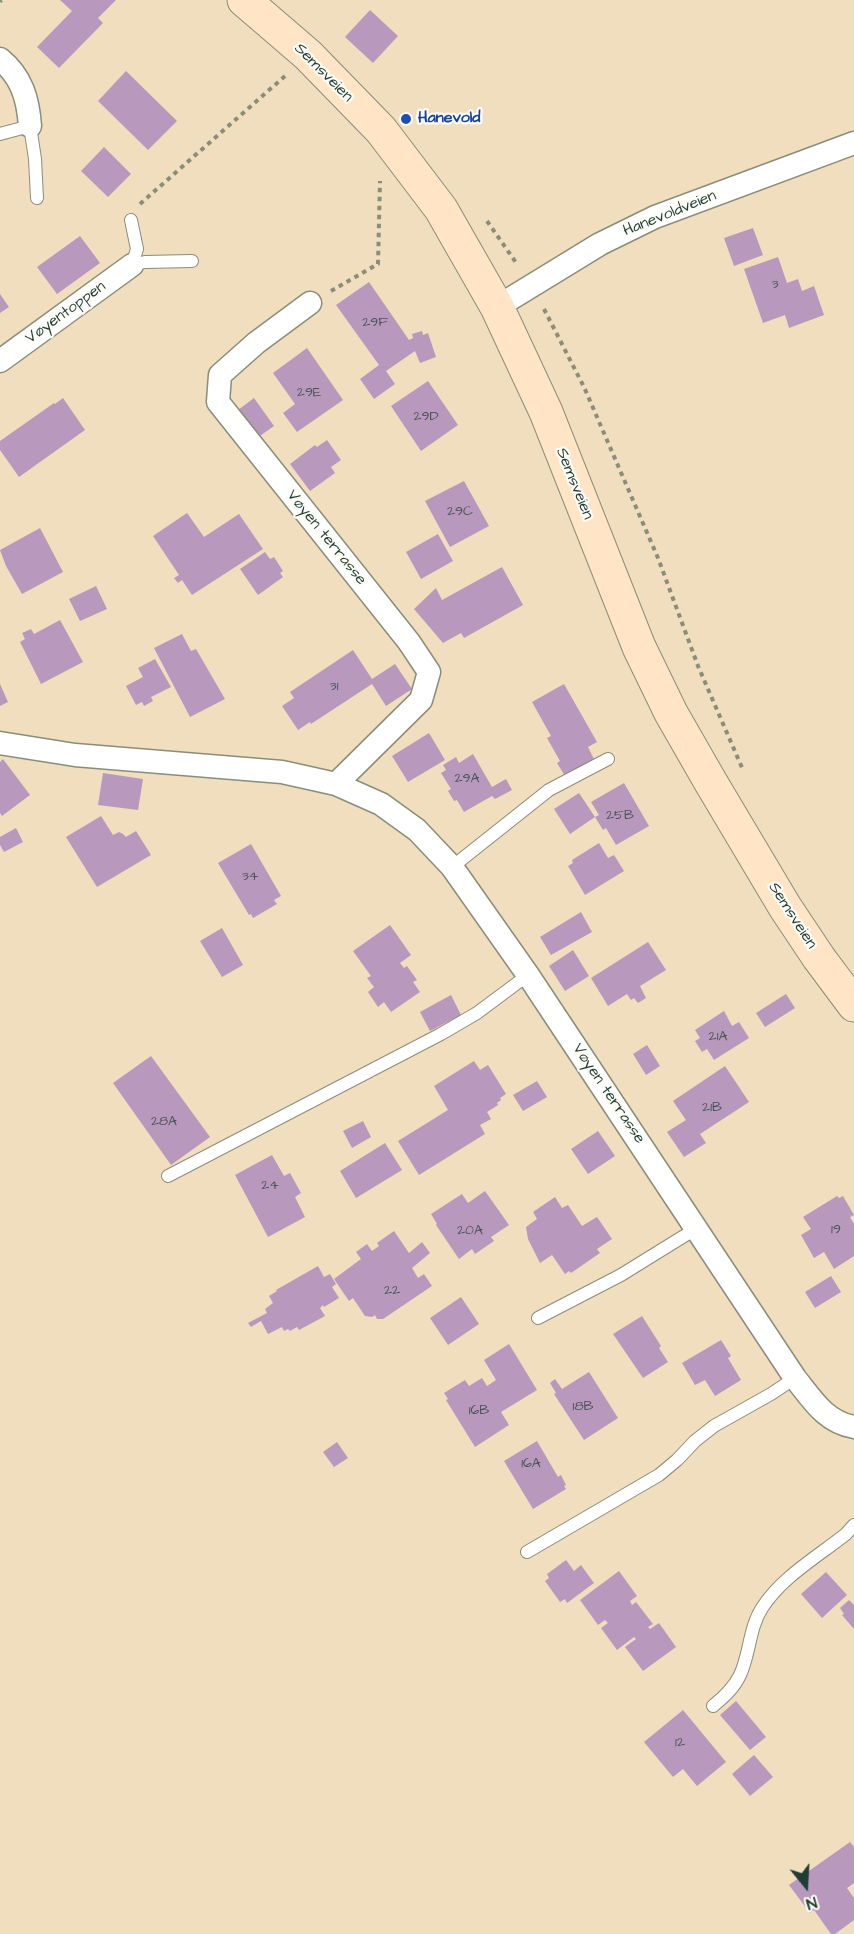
<!DOCTYPE html>
<meta charset="utf-8">
<style>
body{margin:0}
#map{position:relative;width:854px;height:1934px;overflow:hidden;background:#f1debe;font-family:"Architects Daughter",sans-serif}
canvas{display:block}
.north{position:absolute;left:776px;top:1856px;width:60px;height:60px;-webkit-text-stroke:4px #fdfcf7;paint-order:stroke;rotate:162deg;font-size:16px;font-weight:700;line-height:24px;text-align:center;color:#1f3d34}
.north::after{content:'';display:block;margin:auto;width:21px;height:27px;background:#1f3d34;clip-path:polygon(50% 0,100% 100%,50% 72%,0 100%)}
</style>
<div id="map">
<canvas width="854" height="1934"></canvas>
<div class="north">N</div>
</div>
<script>
const context = document.querySelector('canvas').getContext('2d');
context.lineJoin = 'round';
function fillPath(path, color) { context.fillStyle = color; context.fill(path, 'evenodd'); }
function strokePath(path, color, width, dash) { context.strokeStyle = color; context.lineWidth = width; context.lineCap = dash ? 'butt' : 'round'; context.setLineDash(dash || []); context.stroke(path); }
function label(font, color, halo, rows, align = 'center') {
  context.font = font + ' "Architects Daughter",sans-serif'; context.lineWidth = 4.5; context.setLineDash([]); context.textBaseline = 'middle'; context.strokeStyle = halo; context.fillStyle = color; for (const [text, x, y, turn = 0] of rows) {
    context.save(); context.translate(x, y); context.rotate((+turn || 0) * Math.PI / 180); context.textAlign = isNaN(turn) ? turn : align; if (halo) context.strokeText(text, 0, 0); context.fillText(text, 0, 0); context.restore();
  }
}
const building = new Path2D(`
 M60,0h56l-18,18 5,5 -44,45 -22,-21 35,-36z
 M370,10l28,26 -25,27 -28,-26z
 M126,71l51,50 -29,29 -50,-49z
 M104,147l27,27 -23,23 -27,-26z
 M753,228l10,27 -29,11 -10,-28z
 M80,236l20,27 -43,31 -20,-27z
 M778,257l9,26 11,-4 4,12 12,-5 10,29 -35,13 -4,-13 -22,8 -19,-54z
 M369,282l40,58 4,-2 -1,-4 10,-3 1,4 5,-2 8,24 -16,6 -5,-12 -29,20 9,13 -21,15 -14,-20 19,-14 -43,-60z
 M0,294l9,13 -9,6z
 M307,348l36,52 -46,32 -14,-19 12,-9 -22,-31z
 M428,381l30,44 -37,26 -30,-45z
 M63,398l22,32 -66,47 -19,-27v-9l54,-38 1,1z
 M254,398l20,28 -17,12 -19,-28z
 M327,440l14,20 -10,7 4,6 -25,18 -20,-27 25,-19 2,2z
 M464,481l25,45 -39,21 -25,-46z
 M187,513l17,24 35,-23 24,35 -71,46 -10,-15 -4,3 -4,-5 5,-3 -26,-39z
 M40,528l23,44 -41,22 -16,-28 -6,-16z
 M438,534l15,27 -32,18 -15,-27z
 M265,552l5,7 4,-2 9,14 -3,2 3,4 -25,18 -18,-26z
 M502,567l21,38 -59,33 -3,-5 -18,10 -29,-34 22,-21 6,12z
 M96,586l11,23 -27,12 -11,-22z
 M60,620l23,42 -42,22 -21,-42 5,-3 -3,-6 9,-4 3,5z
 M182,634l9,17 5,-2 29,50 -35,18 -36,-69z
 M353,650l19,29 23,-15 17,25 -26,17 -14,-22 -61,40 -1,-2 -12,8 -16,-24 12,-8 -4,-6z
 M155,659l16,28 -20,10 2,4 -9,5 -2,-4 -6,3 -10,-19 17,-9 -5,-9z
 M0,684l8,18 -8,4z
 M564,684l33,58 -9,5 6,12 -29,17 -8,-13 3,-2 -13,-23 4,-2 -19,-34z
 M429,733l16,27 -37,22 -16,-26z
 M473,754l19,33 14,-8 6,11 -17,9 -3,-3 -28,16 -7,-12 -3,1 -6,-10 3,-2 -10,-16 5,-3 -3,-5 13,-8 3,6z
 M3,759l27,36 -28,21 -2,-3v-51z
 M103,773l40,6 -5,31 -40,-5z
 M624,783l25,43 -33,19 -10,-17 -3,2 -8,-13 -25,17 -16,-25 25,-16 16,24 4,-2 -8,-13z
 M101,816l12,19 6,-3 4,2 3,3 10,-6 15,24 -54,32 -31,-50z
 M16,828l7,14 -19,10 -4,-7v-8z
 M599,843l9,15 6,-3 10,16 -39,24 -17,-29 5,-3 -1,-3z
 M251,844l30,52 -7,4 3,4 -24,14 -2,-4 -2,1 -31,-52z
 M581,912l11,20 -41,23 -11,-18z
 M390,925l21,30 -11,8 4,5 3,-2 10,14 -4,2 7,10 -29,20 -7,-10 -6,5 -10,-15 6,-5 -7,-9 4,-2 -18,-25z
 M222,928l21,37 -21,12 -22,-36z
 M648,942l18,28 -26,16 6,12 -8,5 -4,-5 -3,2 -4,-6 -19,12 -17,-28z
 M573,950l16,26 -24,15 -16,-25z
 M786,994l9,14 -30,19 -9,-14z
 M451,995l10,20 -31,16 -10,-19z
 M724,1011l8,15 7,-4 10,16 -35,22 -7,-11 -5,3 -7,-11 5,-3 -5,-8z
 M647,1045l13,21 -14,9 -13,-21z
 M151,1056l59,81 -39,28 -58,-82z
 M474,1061l6,9 8,-5 18,29 -6,4 1,2 -4,3 1,2 -11,7 4,7 -11,6 5,9 -66,41 -21,-34 50,-31 -14,-24z
 M725,1066l24,36 -49,32 6,9 -22,14 -17,-25 19,-12 -13,-19z
 M537,1081l10,16 -24,14 -10,-16z
 M363,1121l8,16 -19,11 -9,-17z
 M598,1131l17,25 -27,18 -17,-25z
 M385,1143l17,27 -46,28 -16,-27z
 M272,1155l12,21 6,-3 11,20 -6,4 10,20 -37,20 -33,-62z
 M485,1191l24,34 -18,12 3,4 -19,13 -3,-5 -13,10 -23,-34 1,-1 -6,-10 31,-20 6,9z
 M837,1196l2,2 4,-2 11,19 -4,2 4,7v32l-20,13 -10,-17 -10,6 -13,-23 10,-6 -8,-12z
 M555,1197l7,11 6,-3 14,21 15,-9 15,22 -15,10 3,4 -29,20 -2,-2 -4,3 -13,-19 -12,8 -12,-24 -2,-12 11,-8 -4,-7z
 M394,1231l15,22 13,-11 8,11 -18,15 6,10 6,-4 8,12 -49,33h-6l-2,-4 -3,2 -7,-1 -12,-18 -4,3 -15,-22 27,-20 -5,-7 11,-8 5,7 7,-5 -2,-3z
 M318,1266l6,11 6,-3 6,10 -4,3 7,11 -15,9 -1,-2 -3,3 5,8 -26,14 -2,-3 -7,4 -2,-2 -4,2 -2,-4 -14,7 -7,-13 -10,6 -3,-4 19,-10 -2,-4 8,-6 -4,-7 8,-5 -1,-1z
 M831,1276l10,16 -26,16 -10,-16z
 M461,1297l18,27 -31,21 -18,-27z
 M642,1316l19,30 -2,2 9,14 -25,16 -30,-44z
 M721,1340l10,16 -3,2 13,22 -26,16 -10,-16 -10,5 -13,-22z
 M509,1344l28,46 -36,22 8,13 -34,22 -29,-47 2,-1 -4,-6 21,-13 4,6 13,-8 5,8 9,-6 -12,-20z
 M589,1372l29,46 -34,22 -30,-46 2,-1 -6,-10 5,-4 7,10z
 M537,1441l21,36 3,-2 5,10 -2,1 2,3 -33,20 -29,-48z
 M337,1442l11,16 -14,9 -11,-15z
 M566,1560l8,11 7,-6 13,18 -27,20 -2,-4 -5,3 -15,-21 4,-3 -2,-4z
 M619,1571l18,25 -7,5 2,4 4,-3 17,22 -5,3 2,2 9,-6 17,24 -33,24 -18,-24 11,-8 -2,-2 -17,13 -16,-22 7,-5 -3,-3 -7,5 -18,-25z
 M826,1572l21,23 -25,23 -21,-24z
 M849,1600l5,5v24l-12,-14 2,-1 -4,-6z
 M736,1701l30,36 -16,13 -30,-35z
 M683,1710l43,52 -29,24 -14,-17 -10,8 -29,-35z
 M754,1755l19,22 -23,19 -18,-22z
 M850,1842l4,5v36l-7,5 7,10v22l-19,14h-4l-17,-24 -4,3 -21,-28z`);
const path = new Path2D(`
 M0,2l1,-2
 M140,204l145,-128
 M487,221l30,43
 M331,291l47,-27 2,-83
 M544,309l40,78 74,171 40,108 45,104`);
const service = new Path2D(`
 M0,134l30,-8 5,33 2,39
 M131,220l6,29 -5,16
 M132,265l13,-3 47,-1
 M452,867l97,-77 59,-31
 M168,1176l273,-142 36,-21 51,-38
 M538,1318l83,-43 76,-47
 M527,1552l132,-77 18,-15 18,-19 19,-15 57,-32 24,-16
 M713,1706c11,-9 21,-18 27,-31 10,-21 9,-47 22,-67 20,-31 55,-51 84,-74l8,-9`);
const minor = new Path2D(`
 M0,59c22,18 28,40 30,67
 M310,303l-54,40 -36,32 -2,27 191,240 20,30 -8,28 -85,84
 M497,307l103,-63 55,-27 199,-74
 M0,361l132,-96
 M0,743l75,12 207,17 54,12 45,20 36,26 35,37 76,108 267,403c17,21 30,44 59,49`);
const secondary = new Path2D(`
 M244,0l64,55 73,75 60,79 56,98 49,105 93,235 32,66 39,68 75,126 34,51 35,47`);
const markers = [
 [406,119,6,"#1a4fb4"]
];
const numberNames = [
 ["3",775,285],
 ["29F",375,323],
 ["29E",309,393],
 ["29D",426,417],
 ["29C",460,512],
 ["31",334,687],
 ["29A",467,779],
 ["25B",620,816],
 ["34",250,877],
 ["21A",718,1037],
 ["21B",712,1108],
 ["28A",164,1122],
 ["24",270,1186],
 ["19",836,1230],
 ["20A",470,1231],
 ["22",392,1291],
 ["18B",583,1407],
 ["16B",479,1411],
 ["16A",531,1464],
 ["12",680,1743]
];
const streetNames = [
 ["Semsveien",323,73,45],
 ["Hanevoldveien",670,214,-22],
 ["Vøyentoppen",66,313,-36],
 ["Semsveien",574,484,68],
 ["Vøyen terrasse",326,538,51],
 ["Semsveien",792,916,57],
 ["Vøyen terrasse",608,1094,56]
];
const transitNames = [
 ["Hanevold",418,119]
];
fillPath(building, '#b998be');
strokePath(service, '#888e79', 14);
strokePath(minor, '#888e79', 25);
strokePath(secondary, '#888e79', 35);
strokePath(path, '#888e79', 4, [4.5, 4.5]);
strokePath(service, '#fff', 12);
strokePath(minor, '#fff', 22);
strokePath(secondary, '#ffe4c6', 33);
for (const [x, y, r, color] of markers) { const dot = new Path2D(); dot.arc(x, y, r, 0, 2 * Math.PI); context.fillStyle = color; context.fill(dot); strokePath(dot, '#fdfcf7', 2); }
label('14px', '#465456', null, numberNames);
label('16px', '#1f3d34', '#fdfcf7', streetNames);
label('bold 16px', '#164399', '#fdfcf7', transitNames, 'left');
</script>
